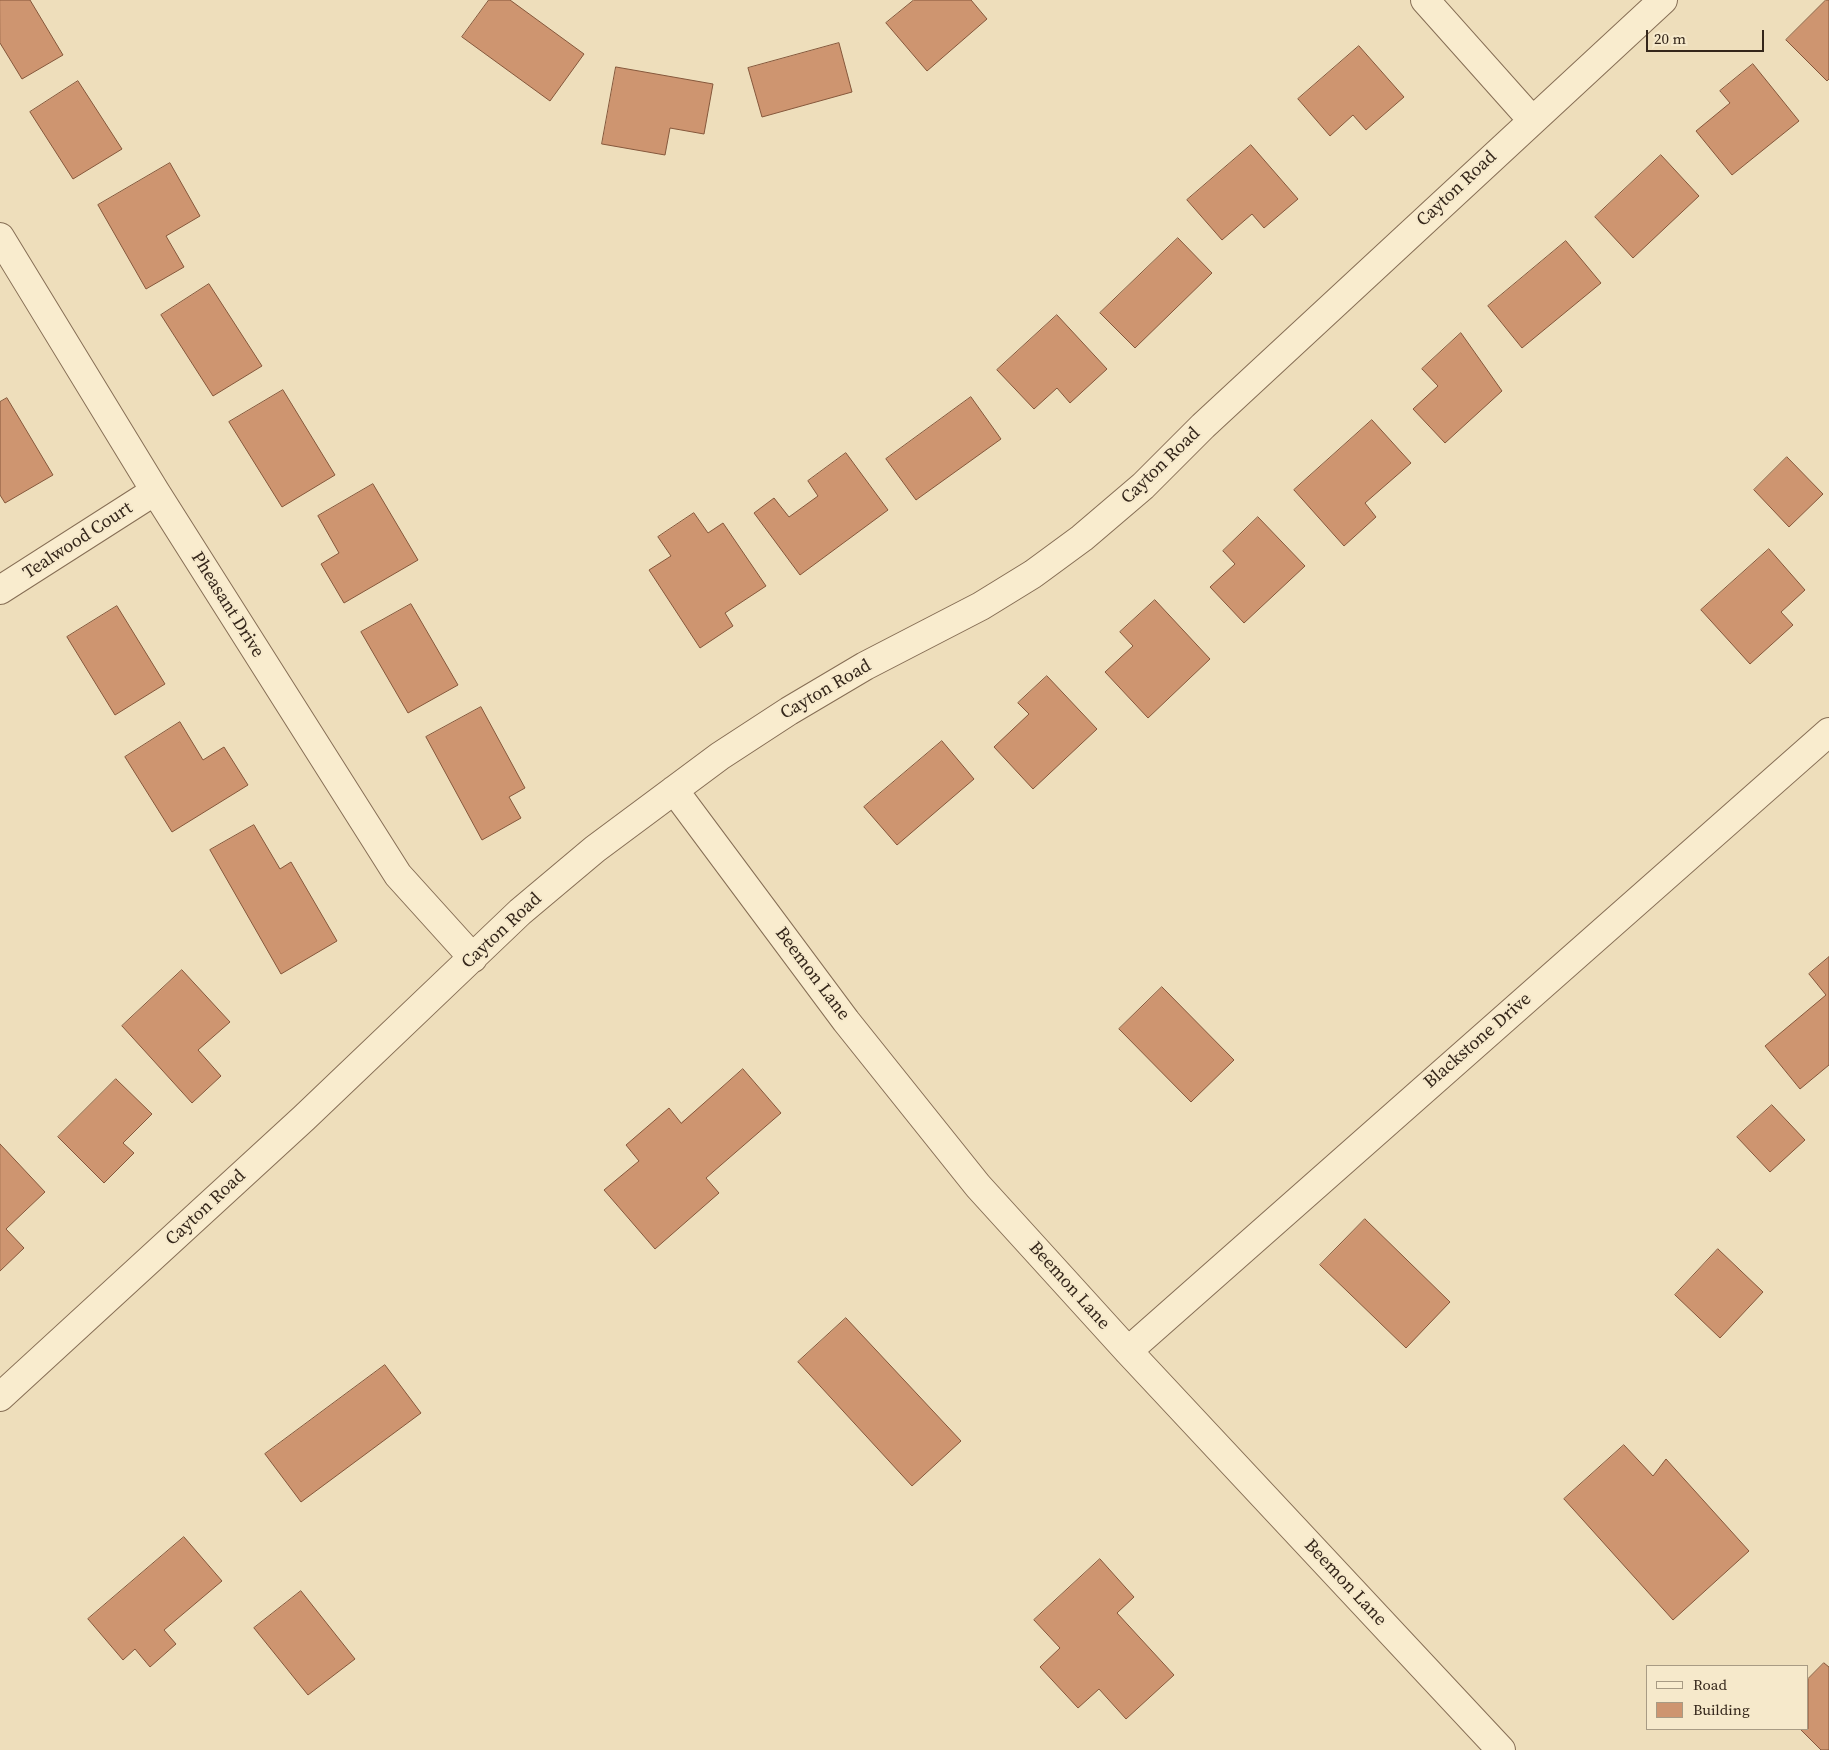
<!DOCTYPE html>
<style>
body{margin:0}
#map{position:relative;width:1829px;height:1750px;overflow:hidden;background:#eedebb;font-family:"Source Serif 4",serif}
canvas{display:block}
.legend{position:absolute;left:1646px;top:1665px;width:162px;height:65px;box-sizing:border-box;background:#f6e9cb;border:1px solid #a89b84;margin:0;padding:6px 9px;list-style:none;font-size:15px;color:#34261a}
.legend li{display:flex;align-items:center;gap:10px;height:25px}
.legend b{width:25px;border:1px solid #a89b84}
.scale{position:absolute;left:1646px;top:30px;width:118px;height:22px;box-sizing:border-box;border:2px solid #34261a;border-top:0;padding-left:6px;font-size:15px;line-height:18px;white-space:nowrap;color:#34261a;-webkit-text-stroke:4px #f6e9cb;paint-order:stroke}
</style>
<div id="map">
<canvas width="1829" height="1750"></canvas>
<ul class="legend">
<li><b style="height:6px;background:#f9ecce"></b>Road</li>
<li><b style="height:14px;background:#ce9570"></b>Building</li>
</ul>
<div class="scale">20 m</div>
</div>
<script>
const context = document.querySelector('canvas').getContext('2d');
context.lineJoin = 'round';
function fillPath(path, color) { context.fillStyle = color; context.fill(path, 'evenodd'); }
function strokePath(path, color, width, dash) { context.strokeStyle = color; context.lineWidth = width; context.lineCap = dash ? 'butt' : 'round'; context.setLineDash(dash || []); context.stroke(path); }
function label(font, color, halo, rows, align = 'center') {
  context.font = font + ' "Source Serif 4",serif'; context.lineWidth = 4; context.setLineDash([]); context.textBaseline = 'middle'; context.strokeStyle = halo; context.fillStyle = color; for (const [text, x, y, turn = 0] of rows) {
    context.save(); context.translate(x, y); context.rotate((+turn || 0) * Math.PI / 180); context.textAlign = isNaN(turn) ? turn : align; if (halo) context.strokeText(text, 0, 0); context.fillText(text, 0, 0); context.restore();
  }
}
const building = new Path2D(`
 M0,0h30l33,55 -41,24 -22,-36z
 M489,0h21l74,54 -34,47 -88,-64z
 M914,0h57l16,19 -60,52 -41,-48z
 M1826,0h3v79l-2,2 -41,-41z
 M839,43l13,49 -90,25 -14,-49z
 M1359,46l45,51 -38,33 -13,-15 -23,21 -32,-37z
 M1753,64l46,57 -67,54 -36,-44 34,-28 -10,-12z
 M616,67l97,17 -9,50 -34,-6 -5,27 -63,-11z
 M78,81l44,68 -49,30 -43,-67z
 M1251,145l47,54 -34,29 -12,-14 -30,26 -35,-40z
 M1661,155l38,41 -66,62 -38,-41z
 M170,163l30,53 -34,20 18,31 -38,22 -48,-84z
 M1178,238l34,35 -77,75 -35,-35z
 M1566,241l35,42 -79,65 -34,-42z
 M209,284l53,82 -49,30 -52,-81z
 M1057,315l50,54 -37,34 -13,-15 -23,21 -37,-39z
 M1461,333l41,58 -57,52 -32,-34 25,-23 -16,-17z
 M283,390l52,85 -53,32 -53,-85z
 M971,397l30,42 -85,61 -30,-41z
 M7,398l46,77 -48,28 -5,-8v-93z
 M1372,420l39,43 -46,40 11,14 -32,29 -50,-56z
 M846,453l42,57 -88,65 -46,-62 20,-15 15,19 29,-21 -10,-15z
 M1787,457l36,37 -34,33 -35,-37z
 M373,484l45,76 -74,43 -23,-39 18,-11 -21,-37z
 M694,513l14,20 15,-10 43,63 -41,27 8,13 -33,22 -51,-78 22,-14 -13,-19z
 M1258,517l47,49 -61,57 -34,-36 25,-23 -12,-13z
 M1769,549l36,41 -24,22 12,13 -43,39 -49,-54z
 M1155,600l55,59 -62,59 -43,-46 28,-26 -13,-14z
 M411,604l47,81 -50,28 -47,-81z
 M117,606l48,78 -50,31 -48,-78z
 M1047,676l50,53 -64,60 -39,-42 35,-33 -11,-11z
 M481,707l44,81 -16,9 12,21 -39,22 -56,-103z
 M180,722l23,38 21,-13 24,38 -76,47 -47,-75z
 M942,741l32,38 -77,66 -33,-38z
 M254,825l26,44 11,-7 46,79 -56,33 -71,-124z
 M1829,957v108l-29,24 -35,-43 61,-51 -17,-21z
 M182,970l48,52 -32,28 23,26 -29,27 -70,-77z
 M1162,987l72,73 -43,42 -72,-73z
 M743,1069l38,44 -75,65 13,15 -64,56 -51,-59 35,-29 -13,-16 43,-37 12,15z
 M116,1079l36,35 -29,29 11,10 -30,30 -46,-46z
 M1772,1105l33,35 -35,32 -33,-35z
 M0,1144l45,48 -39,37 18,19 -24,23z
 M1365,1219l85,83 -44,46 -86,-83z
 M1718,1249l45,43 -43,46 -45,-43z
 M846,1318l115,123 -49,45 -114,-124z
 M385,1365l36,48 -120,89 -36,-48z
 M1624,1445l29,31 13,-17 83,92 -76,69 -109,-121z
 M184,1537l38,44 -58,49 12,14 -26,23 -15,-18 -12,11 -35,-41z
 M1100,1559l34,38 -17,16 57,62 -48,44 -27,-30 -21,19 -38,-41 20,-19 -26,-28z
 M301,1591l54,68 -47,36 -54,-67z
 M1824,1663l5,4v83h-8l-21,-21h8v-50z`);
const minor = new Path2D(`
 M1425,0l107,120
 M0,237l155,254 243,384 75,83
 M0,590l155,-99
 M674,790l172,231 132,165 150,165 373,399
 M1128,1351l701,-619
 M0,1397l304,-279 216,-206 75,-63 125,-93 69,-45 76,-45 116,-60 52,-32 49,-36 61,-52 60,-60 460,-426`);
const streetNames = [
 ["Cayton Road",1457,189,-43],
 ["Cayton Road",1161,466,-44],
 ["Tealwood Court",78,541,-33],
 ["Pheasant Drive",227,605,58],
 ["Cayton Road",826,690,-30],
 ["Cayton Road",502,931,-43],
 ["Beemon Lane",812,974,53],
 ["Blackstone Drive",1478,1041,-41],
 ["Cayton Road",206,1208,-43],
 ["Beemon Lane",1069,1286,48],
 ["Beemon Lane",1345,1583,47]
];
fillPath(building, '#ce9570');
strokePath(building, '#85573b', 1);
strokePath(minor, '#866e55', 30);
strokePath(minor, '#f9ecce', 28);
label('18px', '#34261a', '#f6e9cb', streetNames);
</script>
